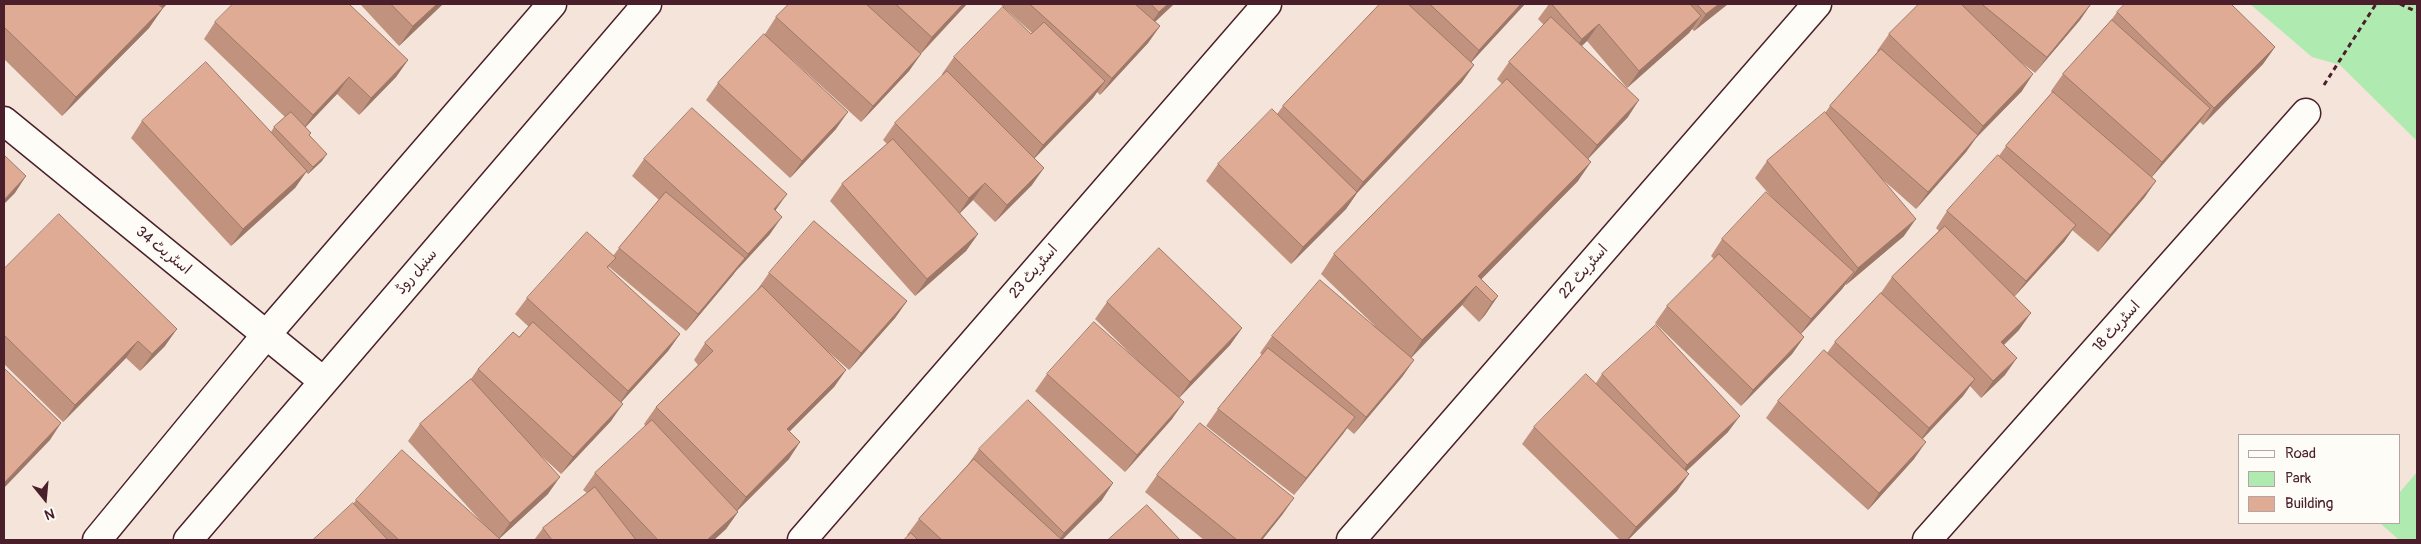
<!DOCTYPE html>
<meta charset="utf-8">
<style>
body{margin:0}
#map{position:relative;width:2421px;height:544px;overflow:hidden;background:#f4e4d9;font-family:Pangolin,sans-serif}
canvas{display:block}
.frame{position:absolute;inset:0;border:5px solid #4a1f2b;pointer-events:none}
.legend{position:absolute;left:2238px;top:434px;width:162px;height:90px;box-sizing:border-box;background:#fdfcf7;border:1px solid #b5a4a5;margin:0;padding:6px 9px;list-style:none;font-size:15px;color:#4a1f2b}
.legend li{display:flex;align-items:center;gap:10px;height:25px}
.legend b{width:25px;border:1px solid #b5a4a5}
.north{position:absolute;left:20px;top:474px;width:50px;height:50px;-webkit-text-stroke:4px #fdfcf7;paint-order:stroke;rotate:163deg;font-size:14px;font-weight:700;line-height:20px;text-align:center;color:#4a1f2b}
.north::after{content:'';display:block;margin:auto;width:18px;height:22px;background:#4a1f2b;clip-path:polygon(50% 0,100% 100%,50% 72%,0 100%)}
</style>
<div id="map">
<canvas width="2421" height="544"></canvas>
<div class="frame"></div>
<ul class="legend">
<li><b style="height:6px;background:#fdfcf7"></b>Road</li>
<li><b style="height:14px;background:#afebb1"></b>Park</li>
<li><b style="height:14px;background:#e0ab94"></b>Building</li>
</ul>
<div class="north">N</div>
</div>
<script>
const context = document.querySelector('canvas').getContext('2d');
context.lineJoin = 'round';
function fillPath(path, color) { context.fillStyle = color; context.fill(path, 'evenodd'); }
function strokePath(path, color, width, dash) { context.strokeStyle = color; context.lineWidth = width; context.lineCap = dash ? 'butt' : 'round'; context.setLineDash(dash || []); context.stroke(path); }
function label(font, color, halo, rows, align = 'center') {
  context.font = font + ' Pangolin,"Playpen Sans Arabic",sans-serif'; context.lineWidth = 4.5; context.setLineDash([]); context.textBaseline = 'middle'; context.strokeStyle = halo; context.fillStyle = color; for (const [text, x, y, turn = 0] of rows) {
    context.save(); context.translate(x, y); context.rotate((+turn || 0) * Math.PI / 180); context.textAlign = isNaN(turn) ? turn : align; if (halo) context.strokeText(text, 0, 0); context.fillText(text, 0, 0); context.restore();
  }
}
const green = new Path2D(`
 M2250,4h167v137l-77,-76 -28,-8z
 M2417,472v68h-18l-19,-17h20v-31z`);
const path = new Path2D(`
 M2400,4l17,8
 M2324,85l52,-81`);
const street = new Path2D(`
 M4,121l319,260
 M802,540l465,-536
 M1351,540l466,-536
 M1927,540l379,-427`);
const secondary = new Path2D(`
 M97,540l169,-205 286,-331
 M188,540l459,-536`);
const wall = new Path2D(`
 M4,4h163l-4,4 -14,20 -87,88 -58,-57z
 M360,4h83l-44,42z
 M789,4h178l-46,50 -12,17 -48,51 -75,-68 50,75 -46,49 -84,-78 12,-17 47,-49 11,-17z
 M1000,4h174l-19,18 5,4 -12,17 -48,52 -3,-3 -4,6 -59,60 -2,27 -37,37 -22,-22 -13,13 18,21 -12,17 -51,45 -85,-95 12,-17 45,-40 -4,-4 12,-17 48,-47 -1,-2 12,-17 77,-23 1,-1z
 M1380,4h145l-54,58 3,3 -12,17 -105,111 -11,16 -55,55 -85,-83 12,-17 59,-50 6,-8z
 M1549,4h179l-34,27 -2,-2 -3,4 -62,55 -40,-47 -5,5 46,71 -40,42 -10,22 -97,98 17,17 -13,19 -6,7 -17,-17 -51,53 3,2 -12,17 -48,57 -7,-6 -53,67 -88,-69 12,-17 44,-54 -2,-2 12,-17 103,-10 -54,-52 13,-20 168,-170 -5,-5 12,-17 35,-37 -6,-6z
 M1919,4h172l-11,16 -45,53 -13,-10v28l-46,47 -10,14 -50,57 -34,-30 22,57 -58,49v-1l-4,5 -41,45 3,3 -12,17 -51,52 -86,-83 12,-17 47,-47 -3,-3 11,-17 53,-38 -20,-23 12,-17 58,-48 5,-7 48,-54 -1,-1 12,-17z
 M2117,12l158,35 -12,17 -60,61 -3,-3 -48,55 4,4 -12,17 -46,54 -26,-22 -8,12 -50,55 5,33 -15,15 1,30 -24,23 -11,-12 -7,10 -41,43 -8,20 -46,51 -102,-92 12,-17 49,-48 8,-11 45,-48 12,-17 47,-46 -3,-3 11,-17 52,-55 7,-10 46,-53 -1,-2 12,-17 46,-51z
 M215,22l193,38 -12,17 -37,38 -22,-21 -32,33 6,6 -2,2 13,26 -14,13 -2,-2 -11,16 -64,58 -100,-108 11,-17 129,11 3,-5 11,-10 -81,-78z
 M644,159l132,52 -6,23 -34,37 -50,60 -77,-64 -1,1 72,66 -12,17 -47,51 -10,19 -50,53 -25,-23 12,43 -49,45 2,1h-188l40,-36 3,-4 131,28 -79,-87 12,-17 51,-45 7,-10 41,-32 10,-10 -14,-13 12,-16 86,-42 6,-8 40,-48 -27,-24z
 M4,269l161,77 -25,25 -14,-13 -63,64 -59,-58z
 M769,273l138,28 -12,17 -46,52 -25,-22 22,22 -12,17 -44,44 -1,28 -52,52 1,1 -12,17 -12,11h-180l9,-12 44,-35 -4,-3 12,-17 51,-47 -2,-2 12,-17 42,-42 -4,-5 11,-17 53,-53h-1z
 M1107,302l135,26 -12,17 -51,53 -7,21 -47,53 -90,-81 12,-17 100,-4 -52,-51z
 M1602,374l126,58 -42,39 -9,20 -49,49h-8l-98,-96 12,-17 62,-44z
 M979,449l123,51 -40,40h-158l4,-4 -1,-1 12,-16 48,-53z
 M1157,475l137,23 -12,17 -20,25h-58l-59,-48z`);
const shadedWall = new Path2D(`
 M163,4h4l-12,12z
 M437,4h6l-44,42 14,-20z
 M963,4h4l-47,50 12,-17z
 M1168,4h6l-27,25 12,-17z
 M1521,4h4l-58,63 12,-17z
 M1719,4h9l-34,27 12,-17z
 M2091,4l-11,16 -45,53 12,-16z
 M163,8l-14,20 -87,88 14,-19z
 M1701,16l-12,17 -62,55 12,-17z
 M1599,24l-12,17 -17,15 12,-17z
 M1160,26l-12,17 -48,52 12,-17z
 M2275,47l-12,17 -60,61 11,-17z
 M921,54l-12,17 -48,51 12,-16z
 M408,60l-12,17 -37,38 12,-17z
 M1474,65l-12,17 -105,111 -11,16 -55,55 12,-17 49,-49 11,-16z
 M2033,74l-11,17 -46,47 -10,14 -50,57 12,-17 45,-51 10,-15z
 M349,77l-12,17 -36,38 12,-17z
 M1105,81l-12,17 -62,64 12,-17z
 M1639,100l-11,17 -43,45 12,-17z
 M2210,108l-12,16 -48,55 12,-17z
 M848,112l-12,17 -46,49 12,-17z
 M327,154l-5,7 -14,13 5,-7z
 M1591,162l-13,19 -113,115 13,-20z
 M1044,168l-12,17 -37,37 12,-17z
 M307,171l-12,17 -64,58 12,-17z
 M26,176l-11,17 -11,11v-4z
 M2156,181l-12,17 -46,54 12,-17z
 M985,183l-12,17 -15,15 11,-17z
 M787,194l-12,17 -1,-2z
 M782,217l-12,17 -34,37 12,-17z
 M1916,219l-12,17 -58,49 12,-17z
 M2076,225l-12,17 -50,55 12,-16z
 M978,234l-12,17 -51,45 12,-17z
 M745,258l-12,17 -47,56 12,-17z
 M1854,272l-12,17 -43,47 12,-17z
 M1476,286l-14,19 -53,55 13,-20z
 M1498,296l-13,19 -6,7 13,-20z
 M907,301l-12,17 -46,52 12,-17z
 M2031,313l-12,17 -30,29 12,-17z
 M1242,328l-12,17 -52,54 12,-17z
 M177,329l-12,17 -25,25 12,-17z
 M680,334l-12,17 -52,57 12,-17z
 M1804,337l-12,17 -51,52 12,-16z
 M138,341l-12,17 -63,64 12,-17z
 M2017,358l-12,17 -24,23 12,-17z
 M1414,360l-12,17 -48,57 12,-17z
 M846,370l-12,17 -59,59 12,-17z
 M1975,379l-12,17 -46,49 12,-17z
 M1184,402l-12,17 -47,53 12,-17z
 M623,404l-12,17 -50,53 12,-17z
 M1740,416l-12,16 -53,50 12,-17z
 M1355,417l-12,17 -49,61 12,-17z
 M61,423l-11,17 -46,48v-5z
 M800,442l-11,17 -55,55 12,-17z
 M1926,442l-12,17 -46,51 11,-17z
 M1689,474l-12,17 -49,49h-1l9,-13z
 M560,477l-12,17 -50,46 12,-17z
 M1113,483l-11,17 -40,40h-3l5,-7z
 M1294,498l-12,17 -20,25h-2z
 M738,512l-12,17 -12,11h-7z`);
const building = new Path2D(`
 M4,4h154l5,4 -87,89 -72,-70z
 M233,4h116l59,56 -37,38 -22,-21 -36,38 -98,-93z
 M391,4h46l-24,22z
 M789,4h77l55,50 -48,52 -97,-89z
 M896,4h67l-31,33z
 M1030,4h105l25,22 -48,52z
 M1151,4h17l-9,8z
 M1380,4h28l66,61 -111,117 -80,-76z
 M1430,4h91l-42,46z
 M1552,4h138l11,12 -62,55 -40,-47 -17,15z
 M1697,4h22l-13,10z
 M1919,4h42l72,70 -50,52 -94,-92z
 M1982,4h109l-44,53z
 M2125,4h106l44,43 -61,61 -97,-96z
 M1003,7l28,27 13,-12 61,59 -62,64 -89,-88z
 M1551,17l88,83 -42,45 -88,-83z
 M2112,20l98,88 -48,54 -99,-88z
 M764,34l84,78 -46,49 -84,-78z
 M1881,49l97,86 -50,57 -98,-86z
 M206,62l101,109 -64,58 -101,-108z
 M947,71l97,97 -37,37 -22,-22 -16,15 -74,-75z
 M1507,79l84,83 -113,114 20,20 -6,6 -16,-16 -54,54 -88,-86z
 M2053,92l103,89 -46,54 -104,-89z
 M692,108l95,86 -13,15 8,8 -34,37 -104,-95z
 M1272,109l85,83 -54,55 -85,-83z
 M291,112l20,21 -2,2 18,19 -14,13 -39,-40z
 M1825,112l91,107 -58,49 -91,-107z
 M893,139l85,95 -51,45 -85,-95z
 M4,155l22,21 -22,24z
 M1998,155l78,70 -50,56 -79,-70z
 M666,192l79,66 -47,56 -79,-66z
 M1766,192l88,80 -43,47 -89,-80z
 M59,214l118,115 -25,25 -14,-13 -63,64 -71,-70v-66z
 M814,221l93,80 -46,52 -92,-80z
 M1945,226l86,87 -30,29 16,16 -24,23 -101,-104z
 M587,232l29,26 -9,9 73,67 -52,57 -101,-93z
 M1159,248l83,80 -52,54 -83,-80z
 M1719,254l85,83 -51,53 -86,-84z
 M1320,280l94,80 -48,57 -94,-81z
 M762,286l84,84 -59,59 13,13 -54,55 -90,-90 57,-56 -8,-8z
 M1881,293l94,86 -46,49 -94,-86z
 M533,322l90,82 -50,53 -95,-88 35,-37 6,5z
 M1094,322l90,80 -47,53 -90,-81z
 M1656,325l84,91 -53,49 -85,-91z
 M1268,348l87,69 -49,61 -88,-69z
 M1824,350l102,92 -47,51 -101,-92z
 M4,368l57,55 -57,60z
 M1586,374l103,100 -53,53 -102,-100z
 M471,379l89,98 -50,46 -90,-99z
 M1028,400l85,83 -49,50 -85,-84z
 M652,420l86,92 -31,28h-49l-63,-67z
 M1200,423l94,75 -34,42h-23l-80,-65z
 M402,450l99,90h-102l-43,-40z
 M974,459l88,81h-120l-23,-21z
 M595,487l41,53h-84l-9,-12z
 M353,503l35,37h-75z
 M1147,505l33,35h-72z
 M911,533l7,7h-14z`);
const streetNames = [
 ["اسٹریٹ 34",163,251,39],
 ["سنبل روڈ",417,272,-49],
 ["اسٹریٹ 23",1034,272,-49],
 ["اسٹریٹ 22",1584,272,-49],
 ["اسٹریٹ 18",2117,327,-48]
];
fillPath(green, '#afebb1');
strokePath(street, '#4a1f2b', 31);
strokePath(secondary, '#4a1f2b', 31);
strokePath(path, '#4a1f2b', 3, [5, 4]);
strokePath(street, '#fdfcf7', 28);
strokePath(secondary, '#fdfcf7', 28);
fillPath(wall, '#c1937f');
fillPath(shadedWall, '#9d7868');
fillPath(building, '#e0ab94');
strokePath(building, '#9d7868', 1);
label('15px', '#4a1f2b', '#fdfcf7', streetNames);
</script>
